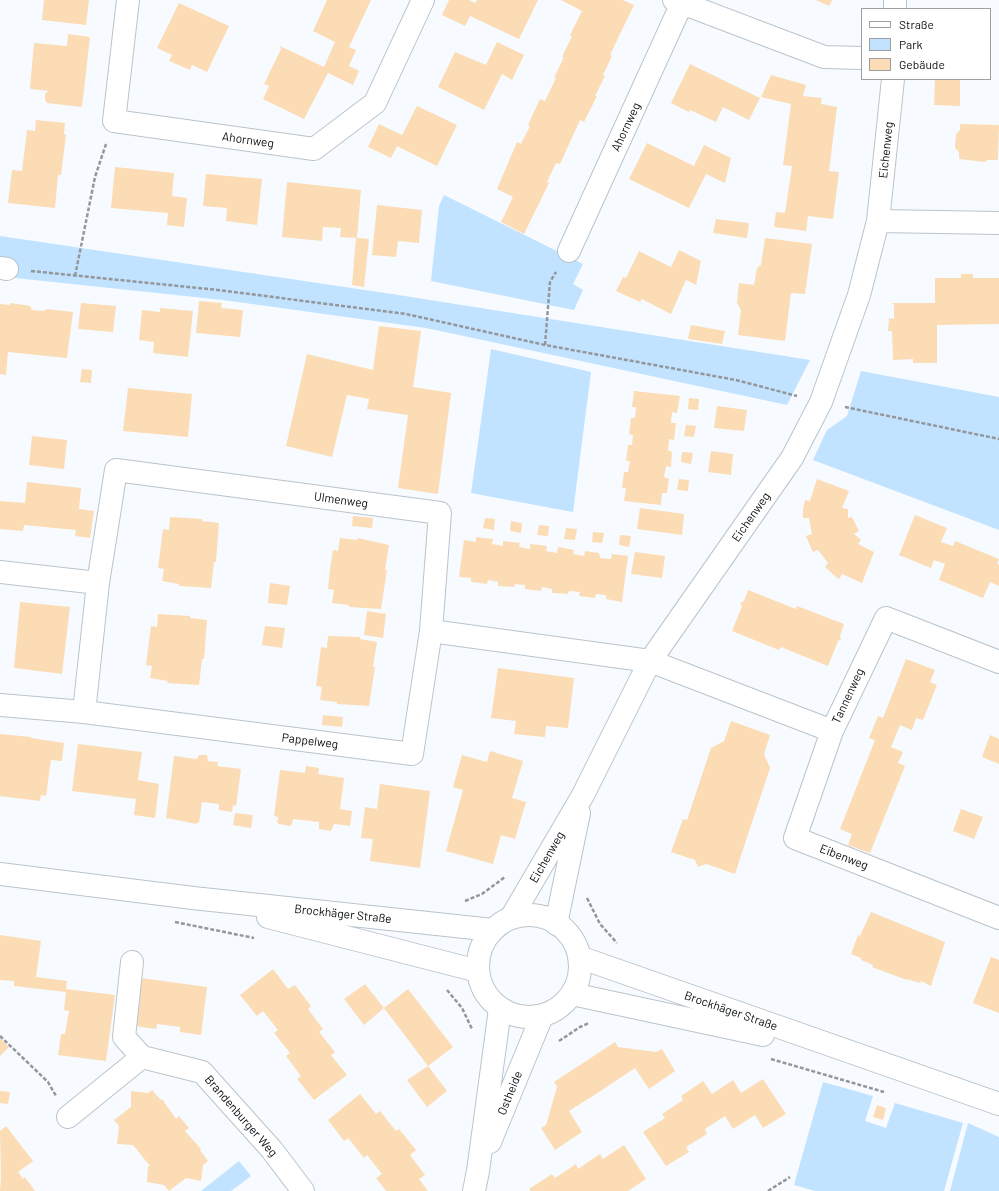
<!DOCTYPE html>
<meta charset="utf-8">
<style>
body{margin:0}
#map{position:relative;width:999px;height:1191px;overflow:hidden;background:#f7fbff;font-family:Barlow,sans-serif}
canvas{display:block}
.legend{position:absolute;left:861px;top:8px;width:130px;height:72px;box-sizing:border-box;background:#fff;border:1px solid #9d9fa0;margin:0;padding:5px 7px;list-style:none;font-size:12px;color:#0a0e11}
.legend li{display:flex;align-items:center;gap:8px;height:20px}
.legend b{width:20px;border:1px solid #9d9fa0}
</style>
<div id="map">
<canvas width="999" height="1191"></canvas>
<ul class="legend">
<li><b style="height:5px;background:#fff"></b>Straße</li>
<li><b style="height:11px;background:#c1e3ff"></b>Park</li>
<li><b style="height:11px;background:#fbdcb4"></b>Gebäude</li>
</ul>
</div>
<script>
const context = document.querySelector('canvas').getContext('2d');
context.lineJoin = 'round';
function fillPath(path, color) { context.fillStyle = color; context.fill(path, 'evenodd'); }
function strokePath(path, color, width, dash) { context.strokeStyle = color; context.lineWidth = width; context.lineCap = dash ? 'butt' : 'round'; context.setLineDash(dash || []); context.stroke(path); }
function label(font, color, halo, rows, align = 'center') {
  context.font = font + ' Barlow,sans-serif'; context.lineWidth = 3; context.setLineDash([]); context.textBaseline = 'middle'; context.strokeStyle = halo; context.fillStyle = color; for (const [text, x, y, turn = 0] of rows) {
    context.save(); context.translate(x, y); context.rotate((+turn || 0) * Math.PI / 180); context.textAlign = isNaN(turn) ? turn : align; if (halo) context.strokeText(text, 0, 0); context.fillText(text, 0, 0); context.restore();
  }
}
const green = new Path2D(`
 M444,195l139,69 -10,20 10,6 -9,20 -143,-29 8,-75z
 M0,236l392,58 418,66 -23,45 -361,-77 -203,-28 -217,-23 -6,-16z
 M491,349l100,23 -18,140 -102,-19z
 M861,371l138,26v133l-186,-70 14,-30 20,-14z
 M823,1082l50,14 -8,25 21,7 9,-25 68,20 -19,68h-129l-21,-6z
 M968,1123l31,14v54h-49z
 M239,1161l12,15 -20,15h-30z`);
const building = new Path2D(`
 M44,0h45l-3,25 -44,-5z
 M327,0h44l-22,47 7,3 -7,16 10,5 -6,14 -25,-12 -24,46 -41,-20 6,-13 -5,-2 17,-35 -1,-3 44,21 11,-25 -22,-11z
 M449,0h20l6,3 2,-3h61l-19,39 -49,-23 -5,10 -23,-11z
 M561,0h62l11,5 -24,50 2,1 -9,19 2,1 -10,20h2l-13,26 -4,-2 -20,44 -4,-1 -9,19 2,1 -25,51 -23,-12 12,-25 -16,-8 20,-47 4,2 9,-18 -2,-1 12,-26 5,2 11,-23h-2l10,-21h-2l10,-21 -2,-1 12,-24z
 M816,0h16l-3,6z
 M179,3l50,23 -22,46 -15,-7 -2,5 -21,-9 3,-6 -15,-7z
 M68,34l22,3 -8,70 -35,-4 -2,-3v-6l3,-3 -17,-2 -1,-2 4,-44 33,3z
 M497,42l27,13 -12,25 -10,-6 -18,36 -46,-23 17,-35 31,13z
 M690,64l70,34 -11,22 -26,-13 -7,15 -26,-12 -1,2 -18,-9z
 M771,75l35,10 -3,11 19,2 -1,6 16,3 -8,64 10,1 -6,47 -25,-3 -2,15 -32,-4 2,-15 9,1 7,-47 -9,-1 8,-61 -30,-7z
 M935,79h25v27l-26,-1z
 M417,106l40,19 -20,41 -40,-20 -6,12 -23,-11 11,-23 23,11z
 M36,120l29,3 -1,11 2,1 -5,40h-3l-3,33 -47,-5 4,-33 10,1 5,-41 8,1z
 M960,124l39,1 -1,35h-11l-2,2 -26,-3v-7l-4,-4 1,-14 4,-4z
 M647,143l47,23 10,-21 27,13 -6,25 -19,-9 -17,34 -60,-29z
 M115,167l59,6 -2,23 15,2 -3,29 -17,-2 1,-12 -57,-5z
 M206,174l56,5 -5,46 -31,-4 1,-13 -24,-2z
 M287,182l74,8 -4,48 12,1 -5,48 -12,-2 4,-47 -16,-1 1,-9 -18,-1 -1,14 -40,-4z
 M377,205l45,5 -3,33 -21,-2 -2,16 -24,-2z
 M716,219l33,4 -2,15 -34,-5z
 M765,238l47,6 -7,50 -14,-1 -6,48 -47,-6 3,-25 -4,-7 2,-20 15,2 3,-17 4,-3z
 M679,250l22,11 -5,24 -10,-5 -15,34 -29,-15 -2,3 -24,-11 7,-14 3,1 13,-27 32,16z
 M961,274h12v4h26v46l-62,1v38h-24v-4l-20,1 -1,-29h-4l1,-13 5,1v-14l-2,-2h43v-25h26z
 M199,301l23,2 -1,5 22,2 -3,27 -44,-4z
 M11,303l19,3 2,4 12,1 2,-2 27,3 -6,46 -59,-6 -2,23 -6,-1v-70l9,1z
 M81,303l35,3 -3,26 -35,-3z
 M160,308l33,3 -5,46 -35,-4 1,-11 -15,-2 3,-30 18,2z
 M691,325l34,6 -3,13 -34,-5z
 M379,326l42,5 -8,56 38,6 -13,101 -40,-6 10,-73 -41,-6 2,-10 -22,-4 -15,62 -46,-11 21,-92 66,16z
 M82,369l10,1 -1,13 -11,-1z
 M128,388l64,6 -4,43 -65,-6z
 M634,391l46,5 -3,17 -5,-1 -1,11h5l-2,17 -5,-1 -1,11 4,2 -1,15 -5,-1 -2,11 5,2 -2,14h-5l-1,12 -37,-4 2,-13h-4l2,-16h4l2,-11h-4l2,-16h4l1,-10 -4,-1 2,-16h4l1,-11h-4z
 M689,398l10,1 -1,11 -10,-1z
 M717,406l30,4 -3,21 -30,-3z
 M686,425l10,1 -2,11 -10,-1z
 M32,436l35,4 -3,29 -35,-4z
 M711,451l22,3 -2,21 -23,-3z
 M682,452l11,1 -2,11 -10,-2z
 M679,479l10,1 -1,11 -11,-1z
 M817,479l32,12 -7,17 6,1v9l4,-1 7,14 -5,3 7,6 -3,4 16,8 -12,31 -20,-9 -3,5 -3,-2 -11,-10 3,-4 -10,-13 -5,2 -2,-4 -5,-12 6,-2 -3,-16h-6v-8l2,-10 5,1z
 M27,482l54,6 -2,21 15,2 -4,27 -15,-2 1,-6 -52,-5 -1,6 -23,-2v-28l25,2z
 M640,508l44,6 -2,21 -45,-6z
 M915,515l32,13 -6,14 12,4 2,-5 44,18 -2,5 2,1v21l-9,-4 -7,16 -44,-18 6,-16 -11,-4 -3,8 -32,-13z
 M353,516l20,2 -1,10 -20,-2z
 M170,517l32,2v2l17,2 -3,39h-2l-3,26 -32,-2v-2l-17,-3 2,-12 -6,-1 5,-39 6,1z
 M485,518l10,1 -1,11 -11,-2z
 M511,521l11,2 -1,10 -11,-2z
 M539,525l10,1 -1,10 -11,-1z
 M566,528l11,1 -2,11 -11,-1z
 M593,532l11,1 -2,10 -10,-1z
 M620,535l11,1 -2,11 -10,-2z
 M476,537l17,2 -1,5 11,2v-5l17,2 -1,4 11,2v-5l17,2 -1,5 11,2 1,-6 16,3 -1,4 11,2 1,-5 14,2 1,5 11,1 1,-5 16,2 -6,46 -16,-3v-4l-10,-1 -1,4 -16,-2 1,-4 -11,-1 -1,3 -16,-1v-4l-10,-2 -1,4 -16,-2v-4l-10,-1 -1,3 -16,-1v-4l-10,-2 -1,4 -16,-2v-4l-12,-1 5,-37 12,2z
 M340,538l17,2 1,-2 31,7 -4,25h2l-6,39 -32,-2v-2l-17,-2 2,-13 -6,-1 2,-20 3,-19 5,1z
 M635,552l30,4 -3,22 -31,-4z
 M270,583l20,3 -3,19 -19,-2z
 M748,590l48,19 1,-3 47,18 -4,12 1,3 -3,2 -10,25 -47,-19 -2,3 -47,-19 10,-25 -2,-3 4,-2z
 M20,602l50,5 -8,67 -48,-6z
 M367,611l19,3 -3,24 -19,-3z
 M158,614l32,2v2l17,2 -3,39h-2l-3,26 -32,-2 1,-2 -18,-3 2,-12 -6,-1 5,-39 6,1z
 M265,626l20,2 -3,20 -20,-3z
 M328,636l32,1v2l17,3 -4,25h2l-6,39 -32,-2v-2l-17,-2 2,-13 -6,-1 5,-39 6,1z
 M906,659l29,11 -5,12 7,3 -14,35 -7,-2 -4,12 -12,-5 -9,22 12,5 -5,11 7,3 -35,87 -22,-8 4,-11 -12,-5 35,-89 -6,-2 9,-22 5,2z
 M498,668l76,10 -6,50 -22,-2 -1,11 -31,-3 2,-13 -25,-3z
 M323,715l20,2 -1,10 -20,-2z
 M731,721l39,14 -6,19 6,14 -35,106 -29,-10 -8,3 -3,-7 -24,-8 12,-33 4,1 24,-72 13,-7z
 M0,734l31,3v1l33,5 -2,18 -11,-1 -5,36 -5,-1 -1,6 -40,-5z
 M990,735l9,4v25l-17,-7z
 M78,744l64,8 -4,28 21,4 -4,34 -21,-3 2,-16 -64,-8z
 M490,751l33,10 -11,37 14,4 -11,37 -14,-4 -8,29 -47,-13 17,-61 -10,-3 9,-32 25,7z
 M199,755h8l1,6 10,1 -1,4 24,3 -5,37 -3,-1 -1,7 -13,-2v-6l-17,-2 -3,21 -2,-1v2l-31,-6 8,-62 23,3z
 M306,766l13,2 -1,6 26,4 -4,31 12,2 -2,15 -16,-2 -3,7 -12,-2v-7l-26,-3 -1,5 -2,2 -11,-2 -2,-2 1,-5 -4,-1 6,-46 25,3z
 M380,784l50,7 -10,77 -50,-7 3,-22 -12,-1 4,-31 12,2z
 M961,809l22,8 -9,22 -21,-8z
 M235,813l18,2 -2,13 -18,-3z
 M871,912l74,30 -14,44 -10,-5 -1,2 -13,-4v1l-35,-13 1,-2 -12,-5v-2l-10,-4 7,-19 2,1z
 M0,935l41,6 -5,36 31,4 -1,8 49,6 -9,66 -48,-6 3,-21h4l4,-23 -5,-1 2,-18 -52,-6v-5l-14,-1z
 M991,957l8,3v53l-26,-10z
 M273,969l15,20 7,-4 16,21 -3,3 15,20 -4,3 16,20 -4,3 16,20 -33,25 -17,-21 4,-3 -15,-20 4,-3 -16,-20 4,-3 -15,-19 -6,5 -17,-21z
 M141,978l66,9 -6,48 -21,-3v-5l-23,-3 -1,5 -21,-3z
 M365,984l19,24 -20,17 -20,-26z
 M408,989l45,58 -25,19 19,25 -20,16 -20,-27 21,-14 -44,-58z
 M0,1038l9,9 -9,9z
 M615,1042l3,5 38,5 6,-3 13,22 -26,18 -14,-21 -33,22 -33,21 13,21 -27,18 -14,-22 5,-3 11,-38 -3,-5z
 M763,1079l23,35 -23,14 -8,-13 -22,14 -8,-13 -20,13 2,5 -21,13 3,5 -23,14 -23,-34 22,-14 -3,-4 21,-14 -2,-4 22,-15 9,13 21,-14 8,13z
 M152,1090l9,10 1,-1 14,20 3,-3 10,12 -4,3 16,18 -1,1 8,11 -5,4 -2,16 -15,-3 -17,13 -5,-6 -17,-3 1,-15 2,-1 -17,-21 -16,-1 2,-18 -5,-6 17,-13v-16l17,2z
 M0,1091l10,1 -2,12 -8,-1z
 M360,1094l16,20 4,-3 16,20 3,-2 17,21 -6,5 15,20 -6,4 9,12h-42l-10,-13 6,-4 -15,-19 -3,3 -16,-20 -4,3 -16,-21z
 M877,1105l9,3 -3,12 -10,-3z
 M6,1126l27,35 -15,11 5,7 2,-2 10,14h-35l1,-13 -1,-47z
 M624,1145l22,34 -18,12h-97l-2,-2 23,-15 3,4 21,-14 2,5 22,-15 3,5z`);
const path = new Path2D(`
 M31,271l187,19 188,24 139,31 191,35 61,16
 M75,276l20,-99 11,-33
 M545,345l5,-63 6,-10
 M845,407l154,32
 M587,898l13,26 17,19
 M465,901l17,-7 23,-17
 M175,922l79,16
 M447,990l15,18 10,21
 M0,1036l48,46 8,14
 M559,1041l21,-14 9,-4
 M771,1059l113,33
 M768,1191l22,-14`);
const minor = new Path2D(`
 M128,0l-14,121 200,28 61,-46 48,-103
 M674,0l150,57 38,1
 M895,9v-9
 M878,221l121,2
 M569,251l113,-248
 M0,268l7,1
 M0,572l98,11 18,-113 324,43 -9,118 -19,123 -328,-42 -84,-7
 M431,631l219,30 182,70
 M999,662l-113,-44 -54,113 -37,107 204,80
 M84,712l14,-129
 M511,918l72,-123 67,-134 142,-203 29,-56 38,-107 19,-74 15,-142
 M556,924l23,-111
 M132,962l-8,75 18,20
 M68,1117l74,-60 60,15 70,78 31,41
 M490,1142l52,-126
 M474,1191l4,-20 22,-162`);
const tertiary = new Path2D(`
 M0,874l193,24 300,32
 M478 966a51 51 0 1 1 102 0a51 51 0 1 1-102 0Z
 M268,917l210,54
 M579,957l420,147
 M572,994l191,41`);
const streetNames = [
 ["Ahornweg",626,127,-65],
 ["Ahornweg",248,140,8],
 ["Eichenweg",886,150,-84],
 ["Ulmenweg",341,500,8],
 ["Eichenweg",751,517,-55],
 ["Tannenweg",848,696,-65],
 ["Pappelweg",310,741,7],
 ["Eichenweg",547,857,-60],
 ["Eibenweg",844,857,21],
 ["Brockhäger Straße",343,914,6],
 ["Brockhäger Straße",731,1011,19],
 ["Ostheide",510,1093,-68],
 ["Brandenburger Weg",241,1116,49]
];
fillPath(green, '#c1e3ff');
fillPath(building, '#fbdcb4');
strokePath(minor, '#b9c4cc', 24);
strokePath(tertiary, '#b9c4cc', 24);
strokePath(path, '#93979b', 2.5, [4, 2]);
strokePath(minor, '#fff', 22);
strokePath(tertiary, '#fff', 22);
label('12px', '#0a0e11', '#fff', streetNames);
</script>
